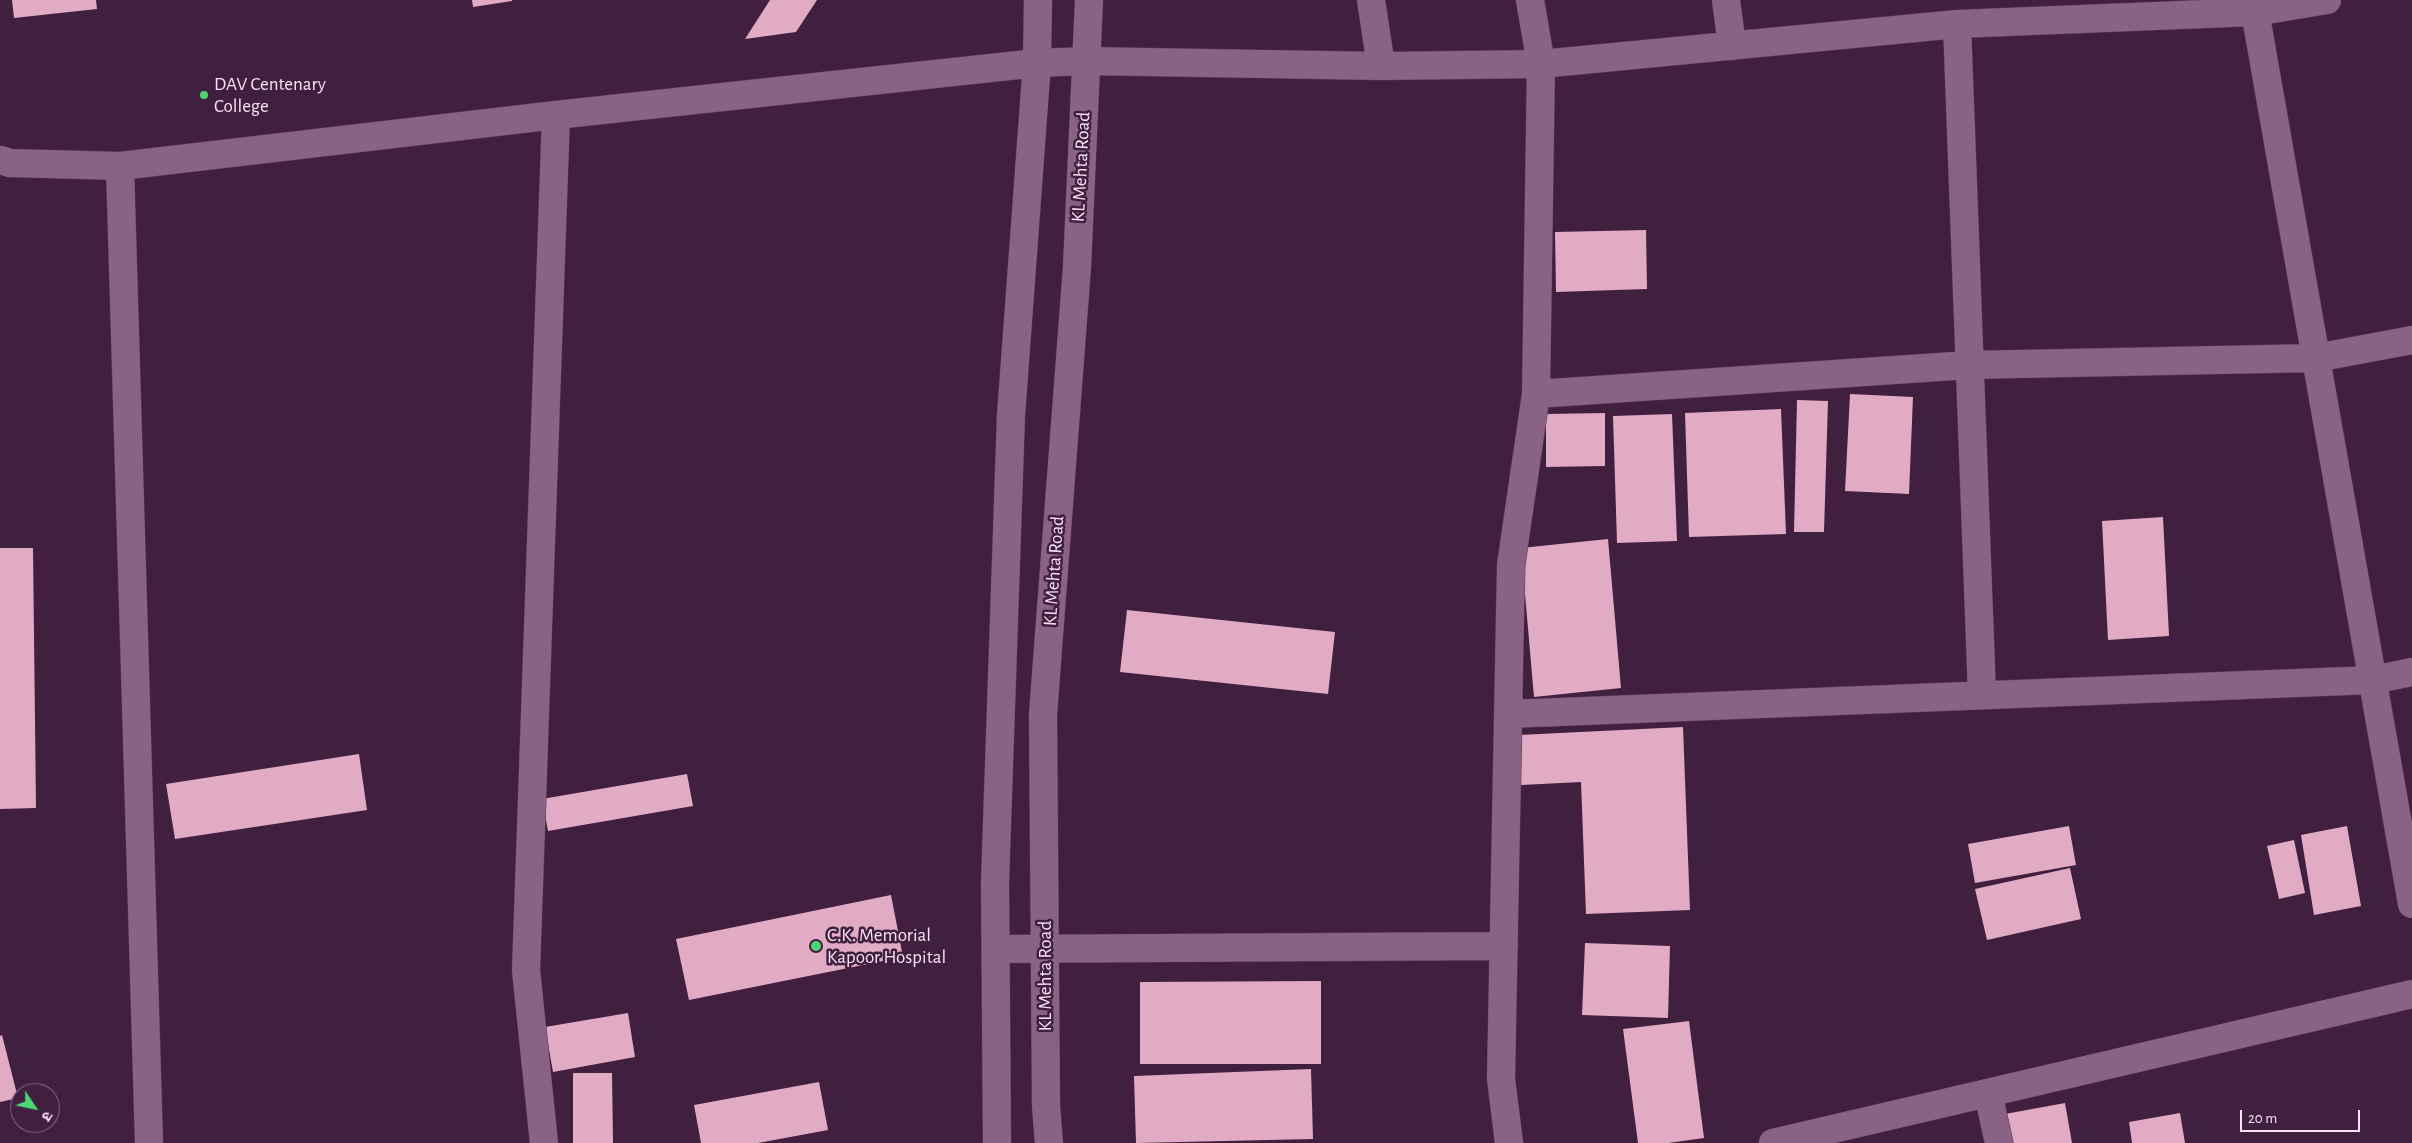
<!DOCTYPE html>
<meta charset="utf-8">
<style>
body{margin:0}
#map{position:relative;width:2412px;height:1143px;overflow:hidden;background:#411f3e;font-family:"Alegreya Sans","Noto Sans Devanagari",sans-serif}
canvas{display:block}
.north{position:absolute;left:10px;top:1083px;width:50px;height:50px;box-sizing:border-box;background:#411f3e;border:1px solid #8a6d88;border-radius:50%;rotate:124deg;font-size:14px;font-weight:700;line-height:20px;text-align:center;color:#f8e2f6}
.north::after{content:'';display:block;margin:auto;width:18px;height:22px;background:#4dd676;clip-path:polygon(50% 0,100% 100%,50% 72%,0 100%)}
.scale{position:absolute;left:2240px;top:1110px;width:120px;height:22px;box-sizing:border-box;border:2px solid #f8e2f6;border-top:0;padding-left:6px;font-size:15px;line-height:18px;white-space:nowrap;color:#f8e2f6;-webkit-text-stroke:4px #411f3e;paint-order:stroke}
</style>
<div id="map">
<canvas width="2412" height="1143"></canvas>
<div class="north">उ</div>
<div class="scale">20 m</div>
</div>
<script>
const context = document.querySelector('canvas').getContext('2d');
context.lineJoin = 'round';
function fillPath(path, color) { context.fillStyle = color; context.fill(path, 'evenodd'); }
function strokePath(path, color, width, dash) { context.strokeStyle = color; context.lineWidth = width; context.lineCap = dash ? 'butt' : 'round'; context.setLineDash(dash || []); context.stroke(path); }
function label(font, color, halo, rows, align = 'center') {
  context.font = font + ' "Alegreya Sans",sans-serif'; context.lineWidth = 5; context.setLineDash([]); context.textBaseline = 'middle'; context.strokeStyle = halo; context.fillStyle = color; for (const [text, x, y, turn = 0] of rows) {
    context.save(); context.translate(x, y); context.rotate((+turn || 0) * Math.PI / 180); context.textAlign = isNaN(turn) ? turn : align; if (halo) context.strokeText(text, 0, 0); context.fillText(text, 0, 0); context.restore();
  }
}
const building = new Path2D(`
 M12,0h84l1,9 -83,9z
 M472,0h40v1l-39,6z
 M770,0h47l-21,32 -51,7z
 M1646,230l1,59 -91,3 -1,-60z
 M1850,394l63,3 -4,97 -64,-3z
 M1797,400l31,1 -4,131h-30z
 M1781,409l5,125 -97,3 -4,-124z
 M1605,413v53l-59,1v-53z
 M1672,414l5,127 -60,2 -4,-127z
 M2163,517l6,119 -61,4 -6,-119z
 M1608,539l13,149 -87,9 -13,-149z
 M0,548h33l3,260 -36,1z
 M1127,610l208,22 -7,62 -208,-22z
 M1683,727l7,183 -104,4 -5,-132 -60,3 -2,-50z
 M359,754l8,56 -192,29 -9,-55z
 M687,774l6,32 -145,25 -6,-32z
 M2069,826l7,39 -101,18 -7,-39z
 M2347,826l14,80 -47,9 -13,-80z
 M2294,840l11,53 -26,6 -12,-53z
 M2070,868l11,51 -94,21 -12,-51z
 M891,895l12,62 -214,43 -13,-61z
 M1585,943l85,3 -2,72 -86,-3z
 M1321,981v83h-181v-82z
 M628,1013l7,44 -82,15 -8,-45z
 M1689,1021l15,117 -36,5h-30l-15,-114z
 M2,1035l16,63 -18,4v-66z
 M1311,1069l2,70 -177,4 -2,-67z
 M573,1073h39l1,70h-40z
 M819,1082l9,48 -70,13h-57l-7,-38z
 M2065,1103l7,40h-62l-5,-29z
 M2180,1113l5,30h-53l-3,-21z`);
const minor = new Path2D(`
 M1371,0l10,66
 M1726,0l6,46
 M2253,0l159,904
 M1957,24l25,671
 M0,160l10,3 110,3
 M1536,394l433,-29 347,-7 96,-18
 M1508,714l865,-34 39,-8
 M996,949l508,-3
 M1988,1093l11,50
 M149,1143l-29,-977 436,-51 481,-52 49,-2 295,5 160,-2 416,-40 298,-12 72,-12
 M544,1143l-18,-173 30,-855
 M1509,1143l-8,-64 10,-514 25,-171 5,-330 -11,-64
 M1773,1143l639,-149`);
const tertiary = new Path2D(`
 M997,1143l-2,-261 16,-467 26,-352 1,-63
 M1049,1143l-3,-37 -3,-392 34,-447 12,-267`);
const markers = [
 [204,95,5,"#4dd676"],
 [816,946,6,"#4dd676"]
];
const poiNames = [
 ["DAV Centenary",214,84],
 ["College",214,106],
 ["C.K. Memorial",827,935],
 ["Kapoor Hospital",827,957]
];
const streetNames = [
 ["KL Mehta Road",1081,167,-87],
 ["KL Mehta Road",1054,571,-86],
 ["KL Mehta Road",1045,976,-90]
];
fillPath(building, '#e1abc4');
strokePath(minor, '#583b57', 29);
strokePath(tertiary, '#583b57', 29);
strokePath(minor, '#896285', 28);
strokePath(tertiary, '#896285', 28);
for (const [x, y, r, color] of markers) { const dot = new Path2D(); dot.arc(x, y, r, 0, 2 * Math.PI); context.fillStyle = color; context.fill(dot); strokePath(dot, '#411f3e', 2); }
label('19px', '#f8e2f6', '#411f3e', poiNames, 'left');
label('19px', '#f8e2f6', '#411f3e', streetNames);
</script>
